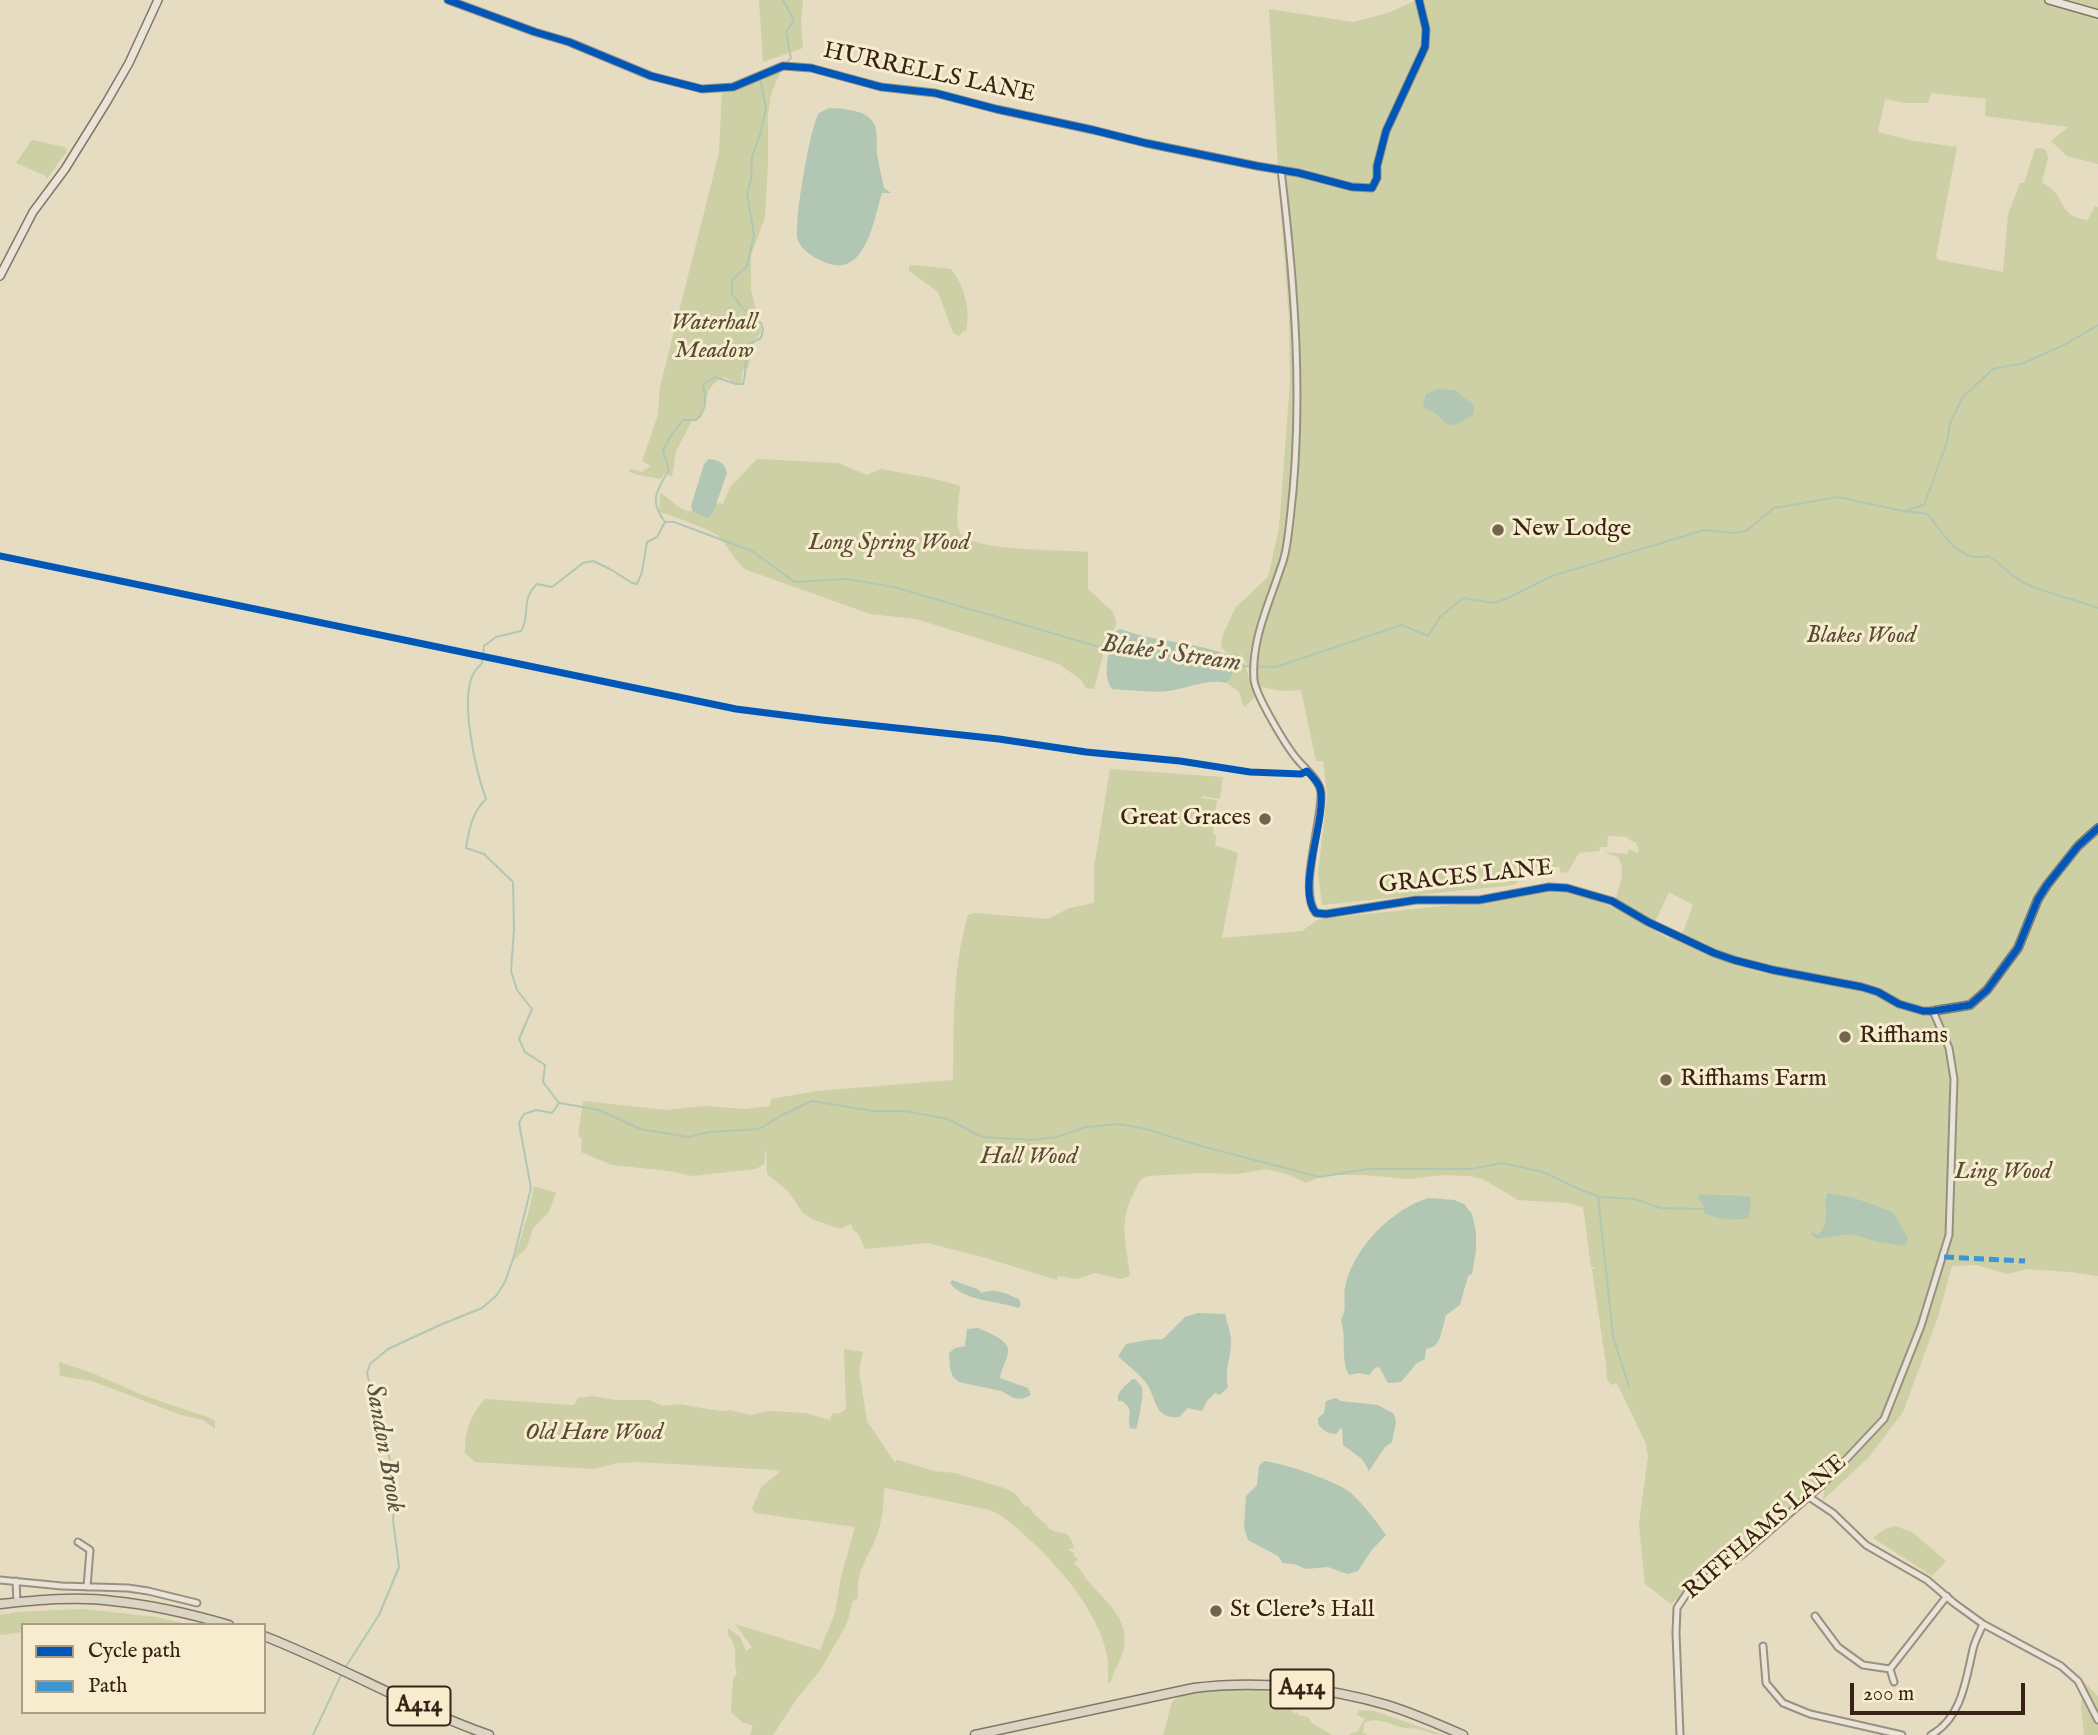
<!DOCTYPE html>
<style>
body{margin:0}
#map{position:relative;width:2098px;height:1735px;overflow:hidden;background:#e5dcc2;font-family:"IM FELL English",serif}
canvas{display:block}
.legend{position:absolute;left:21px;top:1623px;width:245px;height:91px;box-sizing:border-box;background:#f7edce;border:2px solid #ab9c84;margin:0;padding:9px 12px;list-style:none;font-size:21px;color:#382216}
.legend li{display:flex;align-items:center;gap:14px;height:35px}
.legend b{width:35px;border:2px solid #ab9c84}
.scale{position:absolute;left:1850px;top:1683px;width:175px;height:32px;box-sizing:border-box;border:4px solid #382216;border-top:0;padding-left:9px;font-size:21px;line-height:24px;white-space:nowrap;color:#382216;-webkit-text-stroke:5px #f7edce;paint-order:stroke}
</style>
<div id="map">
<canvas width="2098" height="1735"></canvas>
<ul class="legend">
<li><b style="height:9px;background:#0057b8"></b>Cycle path</li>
<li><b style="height:9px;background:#3e95d4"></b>Path</li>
</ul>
<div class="scale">200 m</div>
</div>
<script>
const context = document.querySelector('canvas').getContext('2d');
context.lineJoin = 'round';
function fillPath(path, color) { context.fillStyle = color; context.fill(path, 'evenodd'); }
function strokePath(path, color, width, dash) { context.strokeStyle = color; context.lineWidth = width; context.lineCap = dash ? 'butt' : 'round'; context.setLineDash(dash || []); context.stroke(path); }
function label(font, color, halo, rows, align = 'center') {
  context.font = font + ' "IM FELL English",serif'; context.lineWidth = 6; context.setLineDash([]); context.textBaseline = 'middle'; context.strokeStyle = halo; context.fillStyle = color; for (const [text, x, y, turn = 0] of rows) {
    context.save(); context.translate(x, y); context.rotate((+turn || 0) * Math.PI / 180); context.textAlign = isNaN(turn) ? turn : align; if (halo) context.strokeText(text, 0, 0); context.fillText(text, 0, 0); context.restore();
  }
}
const green = new Path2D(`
 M759,0h44l-2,23 2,25 -40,14z
 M1417,0h681v164l-31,-8 -16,-15 17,-14 -83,-11 1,-17 -55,-6 -3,10h-23l-20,-4 -7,33 36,9 43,6 -21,110 3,3 64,12 5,-58 12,-31h4l11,-34 6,-1 5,2 2,8 -6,25c25,9 13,34 46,37l7,-14 3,1v1069l-28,-4 -43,-3 -20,5 -30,-9 -25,1 -14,51 -35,95 -34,45 -46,43 2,-15 -84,63 1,2 -7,8 -18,9 -46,37 -26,-20 -6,-60 9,-68 -2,-12 -29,-61 -6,2 -4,-5 -1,-15 -14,-96 5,-2h-6l-8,-60 -16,-4 -49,-3 -35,-21 -15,-3 -26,-1 -34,4 -43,-4h-34l-11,2 -14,6 -17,-8 -22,-6 -29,5 -37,-1 -52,3c-13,3 -10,9 -16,19 -15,26 -6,52 -3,80l-8,4 -27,-6 -18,6 -19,-3 -1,4 -71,-22 -58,-15 -63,6 -7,-16 -5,-3 -2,-6 -11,5 -28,-10 -9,-6 -15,-22 -21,-17 -1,-28 -2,18 -8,5 -64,7 -23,-5 -57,-6 -31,-13 1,-13 -4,-3 5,-35 84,9 37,-4 40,3 26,-3 1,-7 46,-8 136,-11c1,-56 -1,-112 15,-165l6,-2 74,6 21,-11 25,-5v-35l16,-99 113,8 -3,22 -18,-3 -1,2 16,2 -4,34 3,1 -1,10 23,8 -16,85 80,-7 17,-12 134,-14c15,-4 29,-1 43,-4 5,-2 10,-4 15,-6 64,-15 105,13 157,43l15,-6 10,-27 -24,-13 -14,30 -40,-21c4,-15 12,-29 3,-44l-14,-5 24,2v-5l10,4 1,-5 -4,-6 -6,-2 -1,-3 -20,-1 -1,11h-8l1,4 -21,2 -11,19 -7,1v2l-1,-8h-25l-21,18 -192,20 -4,-32 9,-79 -4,-33h-7l-15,-71 -20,1 -19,-4 -1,5 -22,-42 17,46 -12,11 -5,-15 -13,-10c11,-16 8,-22 -5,-35l2,-13 13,-27 32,-30 11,-49 11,-146 -1,-63 -10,-132 -10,-178 84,13 35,-9z
 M774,70l6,3 -9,21 -3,22v48l-3,53 -14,38v36l10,37 -1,6 -5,5 -7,29 -5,2 -2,13 -5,1 -11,-7c-21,8 -18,24 -24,41l-9,3 -16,30 -4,26 -7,-4 -4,6 -23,-4 -9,-4 1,-2 12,3 9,-6 -9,-5 16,-46 2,-28 59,-234 3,-64z
 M32,140l33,7 2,4 -20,28 -1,-3 -30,-13z
 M914,265l37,4c13,17 20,40 15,62h-3l-4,5 -6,-3 -15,-41 -29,-21v-5z
 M757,459l81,4 29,12 14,-6 49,9 28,7 2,2c-1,11 -5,35 -1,44 10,22 105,18 129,21v37l24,22 4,9v5l-10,19 -12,45 -8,-1 -5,-8 -22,-16 -27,-9 -116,-36 -46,-5 -123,-44c-13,-8 -18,-24 -30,-35 -6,-5 -49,-21 -58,-23l1,-19c8,4 15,13 24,17 13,6 26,-10 39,-6l7,-17z
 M534,1186l22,7 -7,19 -16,16 -6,19 -13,13 15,-49z
 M844,1349l19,3 -4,18 8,51 28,42 2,-3 37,11 21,2 52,16 11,7 5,9 6,2 6,8 12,10 1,3c15,9 20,-1 26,20l-7,1 7,4v3l4,3 -4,5c7,4 9,11 14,17 15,18 42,38 36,66 -2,12 -10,23 -14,36l-2,-1c0,-9 1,-18 -1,-27 -10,-45 -45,-85 -78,-116 -12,-11 -24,-23 -39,-29l-104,-22 -2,2c0,19 -3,37 -11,55 -10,20 -17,30 -15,53l-6,4 -3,15 -5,12 -23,40 -25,31 -23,35h-23l3,-9 -11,-4 -11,-10 2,-33 4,-6c-5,-16 3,-24 -9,-38v-7l12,9 6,14 6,-4 -17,-23 85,26 15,-37 6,-36 14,-50 -100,-14 -3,-5 10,-22 18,-14 -6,-2 -135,-8 -21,1 -24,6 -119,-7 -10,-9c0,-23 5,-37 20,-54l89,6 4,-7 14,-2 24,4h33l14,6 15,-2 42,7 10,-1 20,5 20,-4 35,2 25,7 2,-6 8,-1 6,-4z
 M59,1362l33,11 53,23 62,21 8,4v8l-12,-9 -22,-5 -89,-34 -32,-5z
 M1895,1526l17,6 34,29 -14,15 -59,-38 12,-9z
 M84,1609l72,8 37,8h-170v7l-23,3v-20l16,-3z
 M2084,1682l14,14v39h-14l-3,-29z
 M1241,1688l43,6v6l11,14 2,-3 1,4 10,2 5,7 19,11h-169c4,-10 5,-22 9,-32 7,-14 54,-14 69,-15z
 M1359,1710l15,1 70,24c-12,0 -16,-4 -26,-6 -6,-1 -12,0 -17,-2 -12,-3 -25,-11 -37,-4l-1,9 4,3h-19l10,-4 7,-13 -8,-3z`);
const water = new Path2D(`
 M829,108c14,1 40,1 46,18 3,9 1,19 2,28 2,12 5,23 7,34l7,5h-9c-9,29 -17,89 -60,68 -9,-4 -21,-11 -24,-21 -5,-14 12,-113 21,-127z
 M1437,389l18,1 19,16v8l-18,11c-11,0 -12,-4 -20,-11 -5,-4 -9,-3 -13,-9l3,-11z
 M709,459c10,1 16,4 18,14l-14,40 -6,5 -14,-6 -2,-6 13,-42z
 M1120,629c35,13 74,13 109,26 5,10 7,19 -3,28 -16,-5 -42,6 -58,8 -18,2 -38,-1 -56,-2 -11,-14 -2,-40 1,-56z
 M1828,1193l26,5 37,13c9,7 9,18 17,26l-1,5 -3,4 -29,-5 -24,-7 -34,5 -6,-5 1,-2 6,3c15,-15 3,-30 10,-42z
 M1701,1194c16,2 33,0 49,3l1,8 -3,13c-13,3 -32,1 -44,-5l1,-5 -6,-9 -1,-4z
 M1429,1198l25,2 10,4 8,10 4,18v18l-4,24 -4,2 -8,29 -14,10 -6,23 -5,8 -9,3 -1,10 -8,4 -16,19 -13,1 -9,-16 -4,1 -6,7 -11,-2 -9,2c-9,-17 -2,-37 -8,-55 7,-11 1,-24 5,-37 9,-36 47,-75 83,-85z
 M952,1280l25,9 5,4c12,-6 25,1 37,6l2,6 -3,3c-22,-8 -53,-6 -68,-25z
 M1198,1313l27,1c2,9 6,19 6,28 0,18 -7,27 -3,45l-8,8 -5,-2 -8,8 -5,10 -14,-3 -9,9c-25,2 -22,-17 -32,-33 -7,-10 -20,-19 -29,-28l8,-12 22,-4 15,-1 22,-22z
 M978,1328c8,4 31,11 30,23 0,8 -7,18 -8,27l28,10 3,7 -9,4 -8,-1 -13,-7 -42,-9 -6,-5 -3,-9 -1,-15 6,-5 10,-2 2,-17z
 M1133,1379h2c1,1 7,8 7,9 2,6 -4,37 -6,41l-6,-1c-4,-12 6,-17 -8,-27h-4c-2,-9 8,-16 15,-22z
 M1336,1398l5,3 37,4 16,9 2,8 -4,20 -7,5 -16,24 -7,-12 -19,-14 -1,-18 -6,7c-7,0 -14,-4 -18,-10v-6l6,-5 2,-12z
 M1264,1461c19,2 73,20 87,32 13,12 25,28 35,42l-15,16 -13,20 -11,3 -19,-7 -22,2 -12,-5 -11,-1 -5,-7 -30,-16 -4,-13 2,-31 11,-11 2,-19z`);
const stream = new Path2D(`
 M783,0l11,20 -8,12 5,26 -6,6
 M1907,510l17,-5 23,-63 3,-18 12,-26 31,-29 31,-6 40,-18 34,-20
 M665,522h9l78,29 43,31 52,-3 47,8 216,63
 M1234,666l42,1 126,-42 26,11 12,-19 23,-19 30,5 13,-4 46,-23 129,-39 23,-7 28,3 14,-2 28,-23 64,-11 65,14 25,3c15,20 32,50 60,42 14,8 24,22 40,29 23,9 47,15 70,23
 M560,1103l39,7 41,19 48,8 22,-5 49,-3 25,-15 28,-13 61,10h31l44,8 34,18 50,3 25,-3 29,-10 33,-3 27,5 55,17 119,31 46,-8h105l31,-6 41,9 40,19 15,5 15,140 16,51
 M1599,1197l36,2 25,9 45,1
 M345,1668l34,-53 20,-48 -6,-47 2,-21 -4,-35 -21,-79 -3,-12 3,-9 18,-15 52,-24 42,-17 14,-12 9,-14 9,-26 17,-68 -12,-65 5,-9 12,-4 16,3 7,-10 -16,-21 2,-17 -20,-13 -6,-13 13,-30 -15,-19 -6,-19 3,-42 -1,-47 -29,-28 -18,-6c3,-18 6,-36 20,-49 -10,-27 -28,-104 -11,-128 2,-3 5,-5 7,-8l2,-17 12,-9 25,-6c10,-16 -1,-31 16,-47l15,3 31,-24 10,-2 17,8 22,14 5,1 5,-12 5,-30 10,-5 8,-15c-16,-21 -9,-31 4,-52l-6,-20 7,-13 13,-17h13c12,-11 10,-21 7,-36l12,-7 21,7h7c4,-13 2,-26 4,-39l14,-7 2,-9 -2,-6 -18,-14 -11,-15v-14l15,-14 7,-31 -7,-42 4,-13 1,-23 9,-25 5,-24 -6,-29 2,-2
 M313,1735l29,-62`);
const street = new Path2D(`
 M448,0l87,32 34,10 82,34 51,13 31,-2 50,-21 28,2 70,19 54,6 61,16 97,21 52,13 112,23 42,7 53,14 20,1 5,-10v-12l9,-35 39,-84 1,-18 -7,-29
 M1281,170c14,116 23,234 9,350 -2,15 -3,33 -9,47 -12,37 -30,73 -27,113 2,16 32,66 43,79 8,10 23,21 24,34 1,29 -23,99 -5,120l10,1 90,-14h63l70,-13 18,1 45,13 36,21 66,31 20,7 39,10 89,17 16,5 21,12 24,7h10l16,37 5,31 -5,156 -28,91 -37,93 -62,66 -79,69 -54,36 -12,18 -1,25 4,102
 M1809,1497l24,16 33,32 61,35 27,23 29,21 78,42 17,15 20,39
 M78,1542l12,8 -3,37
 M0,1580l62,6 66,2 20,3 49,12
 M16,1581l1,21
 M1815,1616l23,31 25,18 27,4 57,-73
 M1763,1646l3,37 17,20 27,11 92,21
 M1890,1669l4,13
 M1931,1735c31,-17 35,-56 42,-86 2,-9 7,-17 10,-25`);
const secondary = new Path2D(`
 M2049,0l49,14
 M0,276l33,-64 32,-43 41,-66 23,-40 29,-63
 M1933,1011l37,-6 17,-15 31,-42 20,-49 9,-14 31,-39 20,-18`);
const primary = new Path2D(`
 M0,1604c37,-4 77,-8 113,-3 40,4 78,13 116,24
 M264,1636c77,30 148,72 225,99
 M975,1735l219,-47c64,-8 132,-1 193,17 26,8 51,19 76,30`);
const quiet = new Path2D(`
 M1944,1257l81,4`);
const cycleway = new Path2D(`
 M448,0l87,32 34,10 82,34 51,13 31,-2 50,-21 28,2 70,19 54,6 61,16 97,21 52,13 112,23 42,7 53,14 20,1 5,-10v-12l9,-35 39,-84 1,-18 -7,-29
 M0,556l736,153 86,11 177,19 87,13 94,9 70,11 51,2 6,-3c5,5 11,11 13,17 8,29 -25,101 -4,125l10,1 90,-14h63l70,-13 18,1 45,13 36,21 66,31 20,7 39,10 89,17 16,5 21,12 24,7h10l37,-6 17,-15 31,-42 20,-49 9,-14 31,-39 20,-18`);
const markers = [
 [1498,530,7,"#756352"],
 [1265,819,7,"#756352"],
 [1845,1037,7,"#756352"],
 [1666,1080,7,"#756352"],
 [1216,1611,7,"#756352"]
];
const shields = [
 [1302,1689,63],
 [419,1706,63]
];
const shieldNames = [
 ["A414",1302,1689],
 ["A414",419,1706]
];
const streetNames = [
 ["HURRELLS LANE",929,74,12],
 ["GRACES LANE",1466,878,-6],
 ["RIFFHAMS LANE",1766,1528,-41]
];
const parkNames = [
 ["Waterhall",714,324],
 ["Meadow",714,352],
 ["Long Spring Wood",889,544],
 ["Blakes Wood",1861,637],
 ["Hall Wood",1029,1158],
 ["Ling Wood",2003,1173],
 ["Old Hare Wood",594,1434]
];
const poiNames = [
 ["New Lodge",1512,530],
 ["Great Graces",1251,819,"right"],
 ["Riffhams",1859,1037],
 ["Riffhams Farm",1680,1080],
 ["St Clere's Hall",1230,1611]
];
const waterNames = [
 ["Blake's Stream",1171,655,8],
 ["Sandon Brook",383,1448,80]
];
fillPath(green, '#cdcfa5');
fillPath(water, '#b1c7b3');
strokePath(stream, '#b1c7b3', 2);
strokePath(street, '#999081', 9);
strokePath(secondary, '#807769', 10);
strokePath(primary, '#807769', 11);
strokePath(street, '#e9e4d7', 5);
strokePath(secondary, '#e9e4d7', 7);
strokePath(primary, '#dcd5c3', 8);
strokePath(quiet, '#3e95d4', 5, [10, 5]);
strokePath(cycleway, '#0057b8', 7);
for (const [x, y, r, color] of markers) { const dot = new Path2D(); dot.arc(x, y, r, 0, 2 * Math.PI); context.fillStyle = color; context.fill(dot); strokePath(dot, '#f7edce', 2.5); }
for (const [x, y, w] of shields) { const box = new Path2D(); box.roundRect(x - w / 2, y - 19.5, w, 39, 5); context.fillStyle = '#f7edce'; context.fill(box); strokePath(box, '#382216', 2); }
label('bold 23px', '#382216', null, shieldNames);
label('24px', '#382216', '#f7edce', streetNames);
label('italic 24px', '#584a34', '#f7edce', parkNames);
label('24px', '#382216', '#f7edce', poiNames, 'left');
label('italic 26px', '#565143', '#f7edce', waterNames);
</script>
